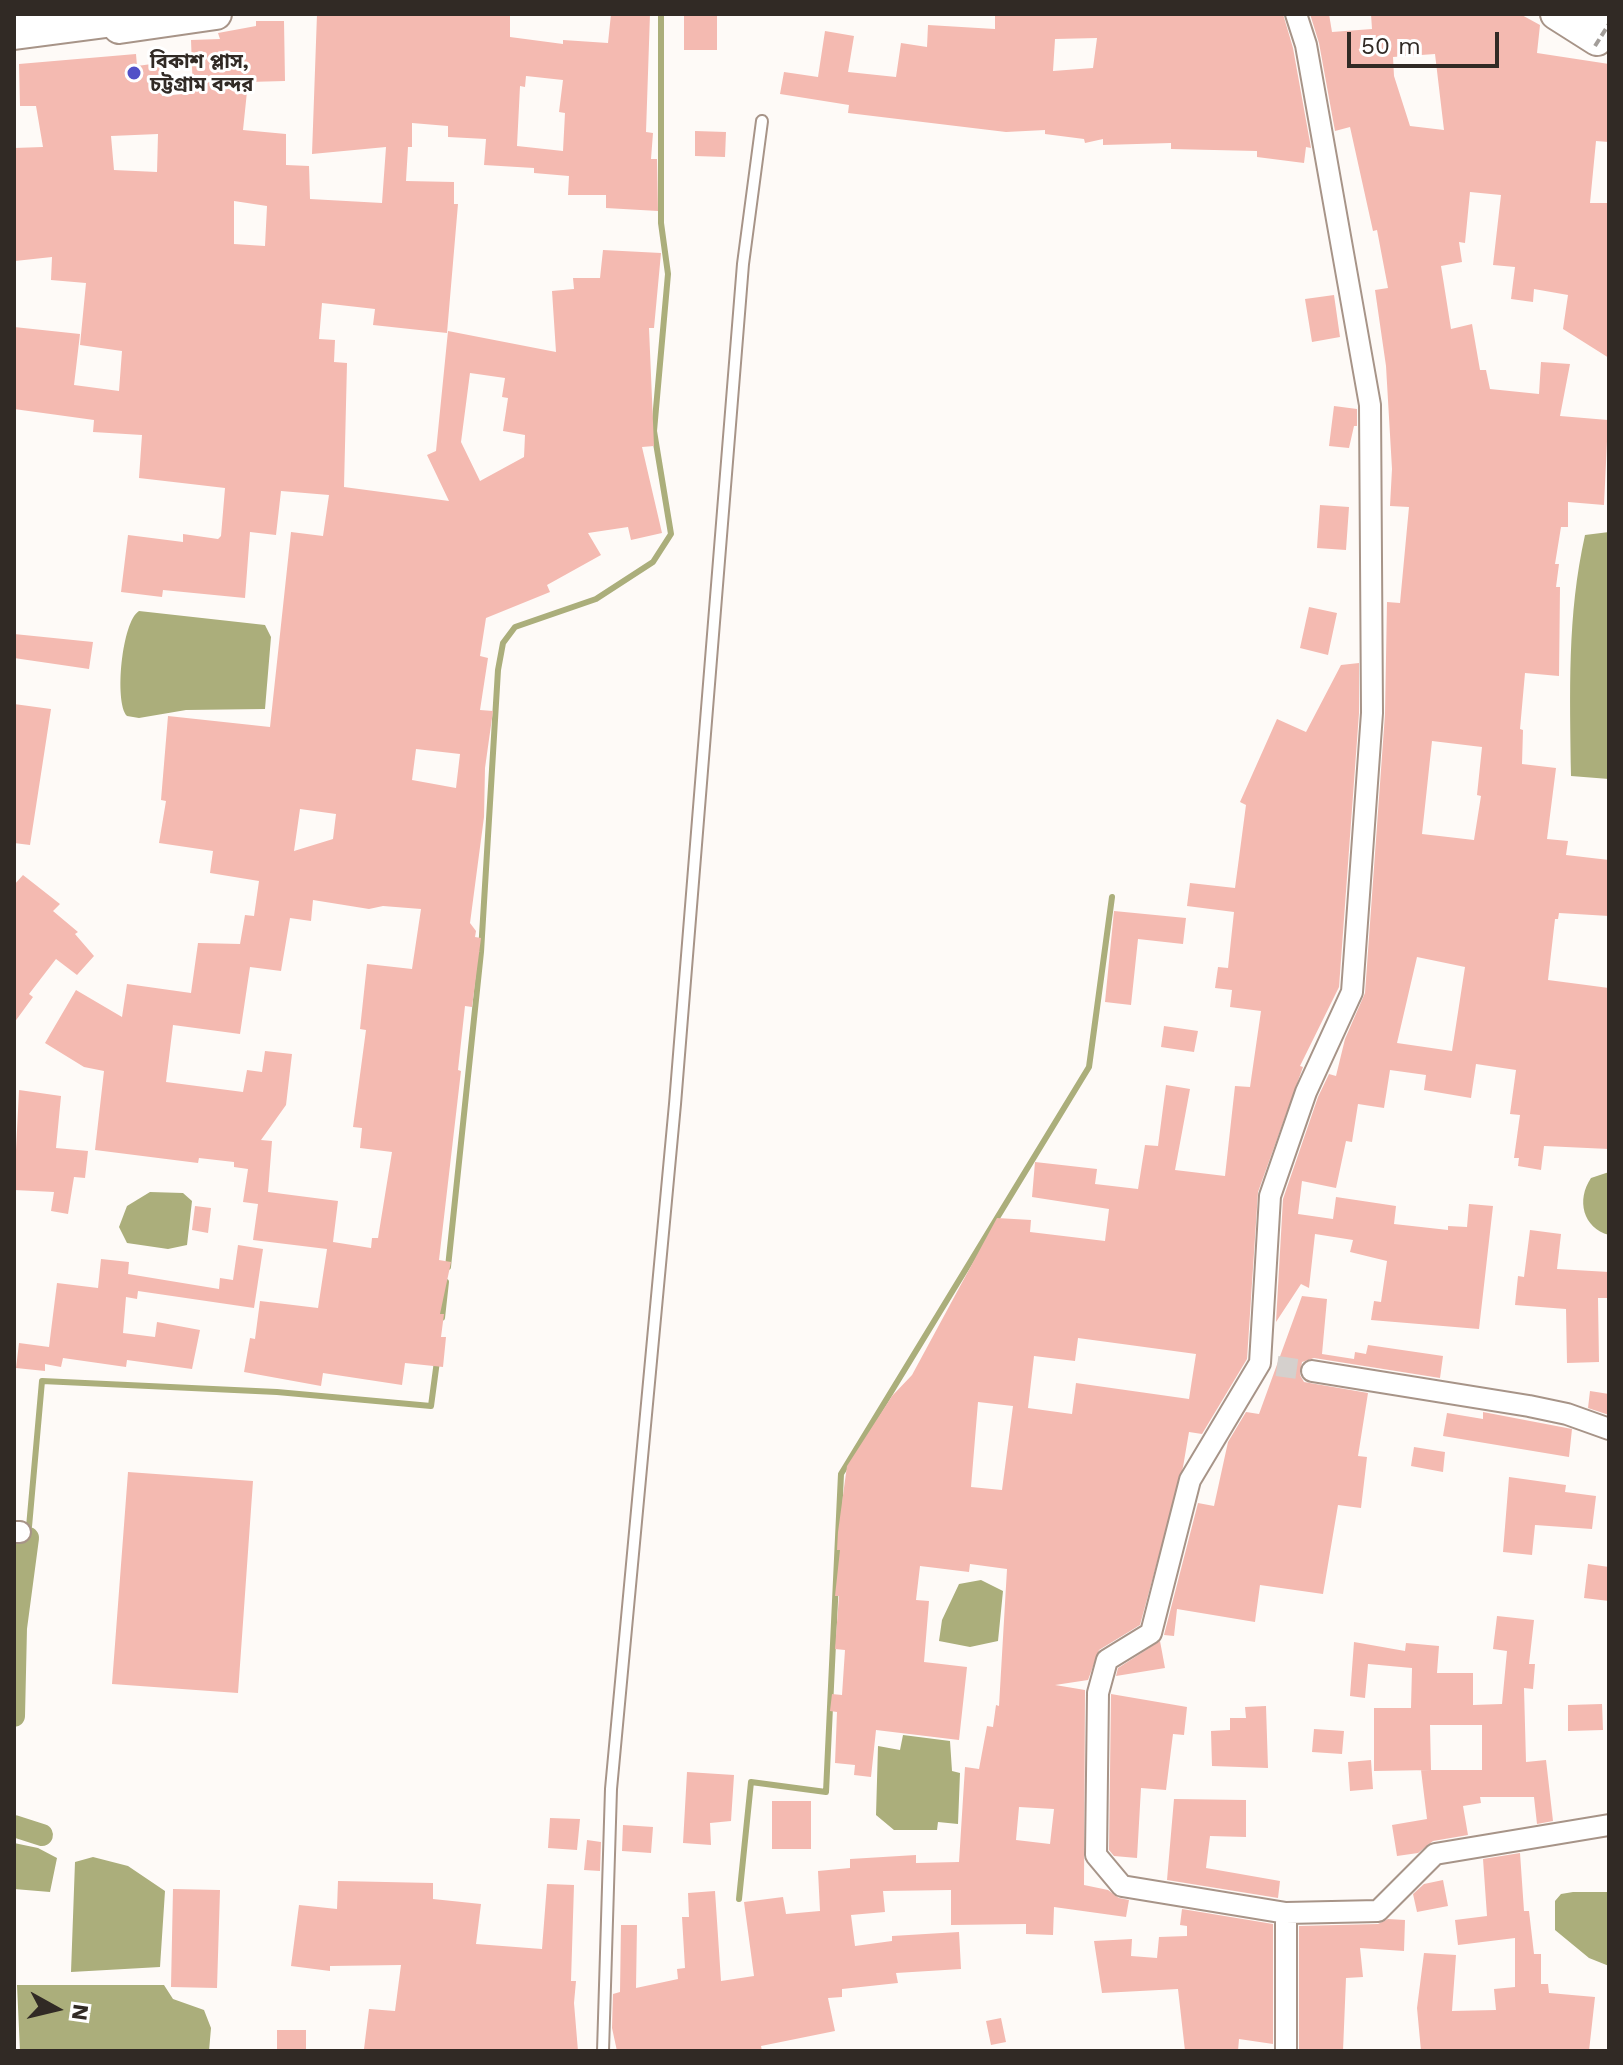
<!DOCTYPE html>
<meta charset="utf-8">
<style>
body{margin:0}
#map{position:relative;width:1623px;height:2065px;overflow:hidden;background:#fefaf7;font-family:"Work Sans",sans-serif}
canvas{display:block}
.frame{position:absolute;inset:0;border:16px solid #312a25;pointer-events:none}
.north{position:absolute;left:16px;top:1969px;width:80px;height:80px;-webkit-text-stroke:6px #fff;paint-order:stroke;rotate:98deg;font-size:22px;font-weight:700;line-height:32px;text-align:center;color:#312a25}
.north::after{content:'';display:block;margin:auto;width:28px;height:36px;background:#312a25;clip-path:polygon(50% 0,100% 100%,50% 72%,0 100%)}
.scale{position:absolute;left:1347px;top:32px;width:152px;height:36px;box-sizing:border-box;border:4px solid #312a25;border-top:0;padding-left:10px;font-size:24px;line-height:28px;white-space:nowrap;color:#312a25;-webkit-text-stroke:6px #fff;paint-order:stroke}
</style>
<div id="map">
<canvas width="1623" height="2065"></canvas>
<div class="frame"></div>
<div class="north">N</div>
<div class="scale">50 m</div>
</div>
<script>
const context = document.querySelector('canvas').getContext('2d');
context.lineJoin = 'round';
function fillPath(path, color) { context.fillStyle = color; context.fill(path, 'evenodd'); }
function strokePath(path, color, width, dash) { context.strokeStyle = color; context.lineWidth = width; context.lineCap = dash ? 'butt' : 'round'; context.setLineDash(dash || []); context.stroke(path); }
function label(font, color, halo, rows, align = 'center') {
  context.font = font + ' "Work Sans","Noto Sans Bengali",sans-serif'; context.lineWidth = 6; context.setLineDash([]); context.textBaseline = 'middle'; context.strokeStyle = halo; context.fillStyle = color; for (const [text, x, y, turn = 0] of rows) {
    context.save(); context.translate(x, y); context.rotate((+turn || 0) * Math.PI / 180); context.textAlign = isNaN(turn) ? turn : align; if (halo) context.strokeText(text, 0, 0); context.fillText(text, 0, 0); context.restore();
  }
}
const water = new Path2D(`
 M1609,532v247l-38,-3c-1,-84 -4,-160 14,-241z
 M139,611l126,14 6,12 -6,72 -79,1 -47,8 -12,-2c-13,-14 -5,-95 12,-105z
 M1609,1172v63c-26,-7 -33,-35 -18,-57z
 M150,1192l33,1 9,8 -5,44 -19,4 -41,-6 -8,-16 8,-21z
 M981,1580l22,11 -5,50 -28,6 -31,-6 3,-21 17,-36z
 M903,1735l47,6 2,30 8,2 -2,51 -20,-2 -1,8h-43l-18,-15 2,-69 22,4z
 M14,1843l24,5 19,10 -7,34 -36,-3z
 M93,1857l35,9 37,25 -5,76 -89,5 4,-110z
 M1573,1892h36v74l-20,-8 -34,-28v-29l6,-7z
 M17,1985h147l9,14 31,11 7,18 -2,23h-189z`);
const stream = new Path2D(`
 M448,1267l33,-315 17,-282 5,-27 12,-16 81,-28 57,-37 18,-28 -17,-103 14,-157 -7,-51v-209
 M442,1318l4,-36
 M28,1538l14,-157 235,11 154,14 6,-45
 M739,1899l12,-117 75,10 15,-318 248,-407 23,-170`);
const canal = new Path2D(`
 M14,1716l2,-88 12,-90
 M14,1826l28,9`);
const building = new Path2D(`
 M317,14h193v23l53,7v-4l45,3 3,-29h39l-4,118 7,1 -2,26h6l1,52 -52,-3v-13h-38l1,-19 -35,-3v-5l-50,-3 2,-26 -38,-2v-11l-36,-3v24h-4l-2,34 48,1v22h4l-11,129 -74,-8 2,-16 -53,-6 -3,36 16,1 -1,22 13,1 -3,124 105,14 -22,-46 9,-4 12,-120 108,21 -4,-61 22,-2 -1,-11h27l3,-28 58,3 -7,75h-5l5,118 -12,1 20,86 -31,7 -3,-13 -40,6 13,22 -54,30 3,7 -64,26 -6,38 8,2 -8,52 13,1 -8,57 -1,49 -14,106 6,8 -1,6 6,1 -9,69 -7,-1 -7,64 3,1 -22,189 12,2 -11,52h4l-3,23h5l-3,30 -38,-4 -3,22 -79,-12 -2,13 -77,-14 6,-34 5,1 5,-38 58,7 9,-59 -74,-9 5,-36 -15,-2 5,-33 -14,-2v-5l-35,-4 -1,5 -103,-13 9,-79 -20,-4 -39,-24 31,-53 46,27 5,-33 64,9 7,-50 42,1 5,-29 9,1 5,-35 -49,-8 3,-22 -54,-8 7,-42 -5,-1 7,-84 102,11 21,-195 32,4 6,-41 -48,-4 -5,44 -26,-3 -5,66 -82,-8 -1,7 -41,-5 7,-57 55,7v-8l35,5 3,-3 4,-48 -86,-10 3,-43 -49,-3 1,-12 -80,-11v-82l66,7 -6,51 45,6 3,-40 -42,-6 6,-62 -35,-3 1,-23 -37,4 -1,-113 29,-1 -7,-41h-16l-1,-42 117,-10 1,12 22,-3 3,33 31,-3 -2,-53 29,-1 -2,-6 38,-7v-5h28l1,60 -37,1 -5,48 43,4v31l23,1 1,33 72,4 4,-56 -74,7zM526,76l37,4 -4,32 6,1 -2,38 -46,-5 3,-60 5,1zM158,134l-1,38 -43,-2 -3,-34zM234,201l33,5 -2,40 -31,-2zM470,373l35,5 -3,19 6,1 -5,33 22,4 -1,22 -44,24 -19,-39zM416,749l44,5 -4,34 -44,-8zM300,809l36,5 -3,25 -39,12zM313,900l56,9 14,-3 38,3 -9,60 -45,-5 -7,65 6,1 -13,97 9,1 -2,20 32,4 -14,86h-6l-1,10 -38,-6 5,-41 -70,-9 4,-51 -11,-1 25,-35 6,-51 -27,-3 -3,21 -15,-2 -4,22 -77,-10 7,-57 67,9 10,-67 31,4 9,-53 21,3z
 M684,14h33v36h-33z
 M995,14h288l10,34 18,100 -5,-1 -2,16 -47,-6v-6l-86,-2v-6l-68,2v-6l-18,4 -1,-4 -39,-5v-4l-39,2 -158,-19 1,-8 -69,-11 4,-22 34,5 7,-46 29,5 -6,36 48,5 5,-34 26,4 1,-22 67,4zM1097,38l-4,30 -40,3 2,-32z
 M1310,14h19l3,18 40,-3 -1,-15h149l20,11 -3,28 72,11v78l-13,-1 -6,62h19v155l-46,-29 5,-34 -34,-6 -1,13 -22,-3 4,-32 -22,-2 8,-70 -31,-3 -5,51 -6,-1 3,20 -21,4 10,63 21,-5 8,46h6l4,19 49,5 2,-32 29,2 -10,52 48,4 -4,85 -36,-3v25h-7l-6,37h4l-3,23h4l-1,89 -34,-3 -5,56 3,1 -1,34 34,4 -9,71 21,2 -2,14 43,5v56l-50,-3 -1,6h-3l-7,61 61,8v161l-65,-3 -3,24 -23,-4 1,-8h-5l6,-43 -10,-1 6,-44 -40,-6 -5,34 -47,-8 2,-15 -36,-5 -6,38 -26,-4 -6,38 -6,-1 -10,47 -34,-7 -4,33 35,5 3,-22 60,9 -2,18 54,6v-4l19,1 2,-23 24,2 -14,123 -108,-9 3,-19 7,1 6,-41 -37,-9 3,-12 -38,-6 -6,54 -8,-4 -25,38 7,-123 35,-102 11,-23 7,2 9,-37 20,-46 20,-279 2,-112 13,1 9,-96 -19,-1 2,-37 -6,-103 -11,-76 13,-2 -11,-58 -4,1 -23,-104 -15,4 -16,-88zM1435,54l9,76 -34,-4 -16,-50 -1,-19zM1432,741l50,6 -5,48 4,1 -7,44 -52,-6zM1417,957l48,10 -13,84 -55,-8z
 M695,131l31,1 -1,25 -30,-1z
 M1334,295l6,42 -28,5 -7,-43z
 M1334,406l23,3v17h-3l-5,22 -20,-2z
 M1320,505l29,2 -3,43 -29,-2z
 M1309,607l28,6 -9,42 -28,-7z
 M14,634l79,8 -4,27 -75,-11z
 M1359,663v50l-20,274 -39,79 3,1 -45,125 -11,167 -45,75 -13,-2 -6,35 -43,158 -41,25 -11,30 -33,5 30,5 -1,195 24,5 11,8 10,2 -3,17 -72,-10 -1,28 -27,-1v-10l-75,1v-35l-68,1 2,21 -34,3 4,31 37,-5v-5l67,-4 2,37 -65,4 2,10 -56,6v8l-14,1 7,33 -74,15 1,5h-145l-5,-23 1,-34 7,-2 1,-67h16l-1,63 42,-9 -1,-10 8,-1 -3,-51h7l-1,-24 27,-2 6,90 33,-5 -10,-74 39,-5 3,17 34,-3 -2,-40 32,-3v-9l66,-4v8l43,-1 6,-95 14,2 8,-43 6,1 3,-22 3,1 8,-137 -37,-5 -1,8 -49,-6 -4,34 13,1 -5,61 43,5 -8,73 -83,-10 -5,47 -17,-2 1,-10 -20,-2 2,-51 -7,-1 2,-17 10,1 3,-45 -10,-1 4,-53h-4l5,-46h-3l1,-18 9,-66 45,-70 20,-21 85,-157 34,2 -1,12 75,9 4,-32 -77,-12 3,-35 62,7 -2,15 43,5 7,-44 13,1 8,-61 24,4 -15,81 50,6 10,-90 15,1 11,-76 -31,-4 2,-17 -17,-2 3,-21 10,1 6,-56 -47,-6 3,-23 45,5 11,-83 -6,-3 37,-83 29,13 35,-67zM1078,1338l118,16 -7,45 -113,-16 -4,31 -44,-6 6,-52 41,5zM978,1402l35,4 -11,84 -31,-3zM1019,1807l35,2 -4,35 -34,-4z
 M14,704l37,5 -21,136 -16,-2z
 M23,875l37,29 -7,7 25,21 -3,2 19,22 -17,19 -21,-16 -27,35 4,3 -19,26v-138z
 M1114,911l72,7 -3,26 -45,-5 -7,66 -26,-3z
 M1164,1026l34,5 -4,21 -33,-5z
 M19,1090l42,6 -5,52 32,3 -3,27 -11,-1 -6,37 -17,-3 3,-19 -40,-2z
 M195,1206l16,2 -3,25 -16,-3z
 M1530,1230l31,4 -4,35 52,3v26h-11l1,64 -32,1 -1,-54 -51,-4 3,-29 6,1z
 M238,1245l25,4 -9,59 -116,-17 -1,8 -11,-2 -3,36 32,4 2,-15 43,8 -8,39 -65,-9 -1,7 -63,-9 -2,9 -16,-3v7l-29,-3 3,-25 30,4 8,-64 41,5 3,-29 28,3 -1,12 91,15 1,-11 13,2z
 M1302,1296l25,3 -5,55 32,5 1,-7 11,2 2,-9 75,11 -3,22 -126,-20 -12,4 -2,13 4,7 64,11 -10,63 9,1 -6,51 -23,-3 -15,89 -63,-9 -5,37 -78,-13 -3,27 -10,-1 34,-132 16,3 14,-64 18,-30 13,2z
 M1590,1391l19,3v21l-21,-7z
 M1483,1412l89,17 -3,28 -126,-21 4,-23 36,6z
 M1414,1447l31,5 -2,20 -32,-6z
 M128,1472l125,9 -15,212 -126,-9z
 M1509,1477l57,8 -1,7 31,4 -4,33 -57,-4 -3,30 -29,-3z
 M1588,1564l21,3v34l-25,-3z
 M1497,1616l37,4 -5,44h6l-2,25 -9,-1 2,74 20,-2 7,61 -16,3 -3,-27h-54l1,6 -18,3 5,29 -35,6 -15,12 -21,3 -5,-31 35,-6 -6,-49h61v-45h-52l1,45 -57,1v-63h37l1,-40 -44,-4 -3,34 -15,-2 4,-54 51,9 1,-8 33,3 -2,27h36v32l29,-1 5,-53 -14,-2z
 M1160,1641l5,27 -49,8 2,-8z
 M1111,1694l76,13 -3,28 -11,-1 -7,56 -25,-2 -4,70 -23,-2 -5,-6z
 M1602,1704l1,26 -35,1v-26z
 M1266,1706l2,62 -56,-2 -1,-35 19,-1v-12h16l-1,-11z
 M1314,1729l30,2 -2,23 -30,-2z
 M1371,1760l2,29 -23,2 -2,-29z
 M687,1772l47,3 -3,46 -21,2 1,22 -28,-2z
 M1174,1799l72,1v37l-36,-1 -4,32 74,13 -2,17 -111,-18z
 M772,1801h39v48h-39z
 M550,1818l30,1 -3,31 -29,-2z
 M623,1825l30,2 -2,26 -29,-2z
 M587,1840l14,2 -1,29 -16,-1z
 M1520,1853l4,58h5l5,43h7v30h7l1,9 46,4 -6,54h-168l-4,-43 7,-55 32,2 -4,56 44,-1 -2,-21 21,-2v-49l-57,7 -3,-25 32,-4 -4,-57z
 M1443,1880l5,26 -31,6 -4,-18 11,-10z
 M338,1881l95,2v16l48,5 -5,40 66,5 5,-65 27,1 -3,96h5l-2,22 4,48 -214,-2 5,-40 26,2 6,-46 -71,1v5l-39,-5 8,-61 38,4z
 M173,1889l47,1 -3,98 -46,-1z
 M1182,1909l91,15v120l-34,-5 -1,12h-53l-7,-62 -76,4 -8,-52 38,-2 -1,17 26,2 2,-21 28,-1v-10l-7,-1z
 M1388,1919l17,1 -1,31 -44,-3 3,29 -17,1 -3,73h-44v-125l79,-2z
 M1001,2018l5,24 -15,3 -5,-24z
 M277,2030h29v21h-29z`);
const streetTunnel = new Path2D(`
 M1277,1366l35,5`);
const lane = new Path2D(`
 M603,2051l8,-262 64,-685 68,-840 19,-143`);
const street = new Path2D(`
 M1296,14l10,31 64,360 2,308 -20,279 -46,100 -36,104 -10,167 -70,117 -39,153 -44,27 -9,33 -2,162 26,31 164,27 92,-2 57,-57 174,-29
 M1312,1371l217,35 38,8 42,15
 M14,1532h6
 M1286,1913v138`);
const primary = new Path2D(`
 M1556,14l41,26
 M119,28l97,-14`);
const highway = new Path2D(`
 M1580,14l29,19
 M14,31l130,-17`);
const pathBridge = new Path2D(`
 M1595,46l14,-22`);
const markers = [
 [134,73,8,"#5250c7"]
];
const poiNames = [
 ["বিকাশ প্লাস,",150,62],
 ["চট্টগ্রাম বন্দর",150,85]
];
fillPath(water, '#abae7b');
strokePath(stream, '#abae7b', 6);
strokePath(canal, '#abae7b', 22);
fillPath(building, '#f4bab1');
strokePath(streetTunnel, '#d5d0cd', 20, [20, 10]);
strokePath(lane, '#a79488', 14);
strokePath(street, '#a79488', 24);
strokePath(primary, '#a79488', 34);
strokePath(highway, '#a79488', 40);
strokePath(lane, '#fff', 10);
strokePath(street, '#fff', 20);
strokePath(primary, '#fff', 30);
strokePath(highway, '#fff', 36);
strokePath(pathBridge, '#a39e9a', 4, [8, 4]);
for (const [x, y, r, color] of markers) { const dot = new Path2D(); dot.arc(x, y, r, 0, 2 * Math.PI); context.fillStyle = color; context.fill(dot); strokePath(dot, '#fff', 3); }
label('bold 20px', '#312a25', '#fff', poiNames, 'left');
</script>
